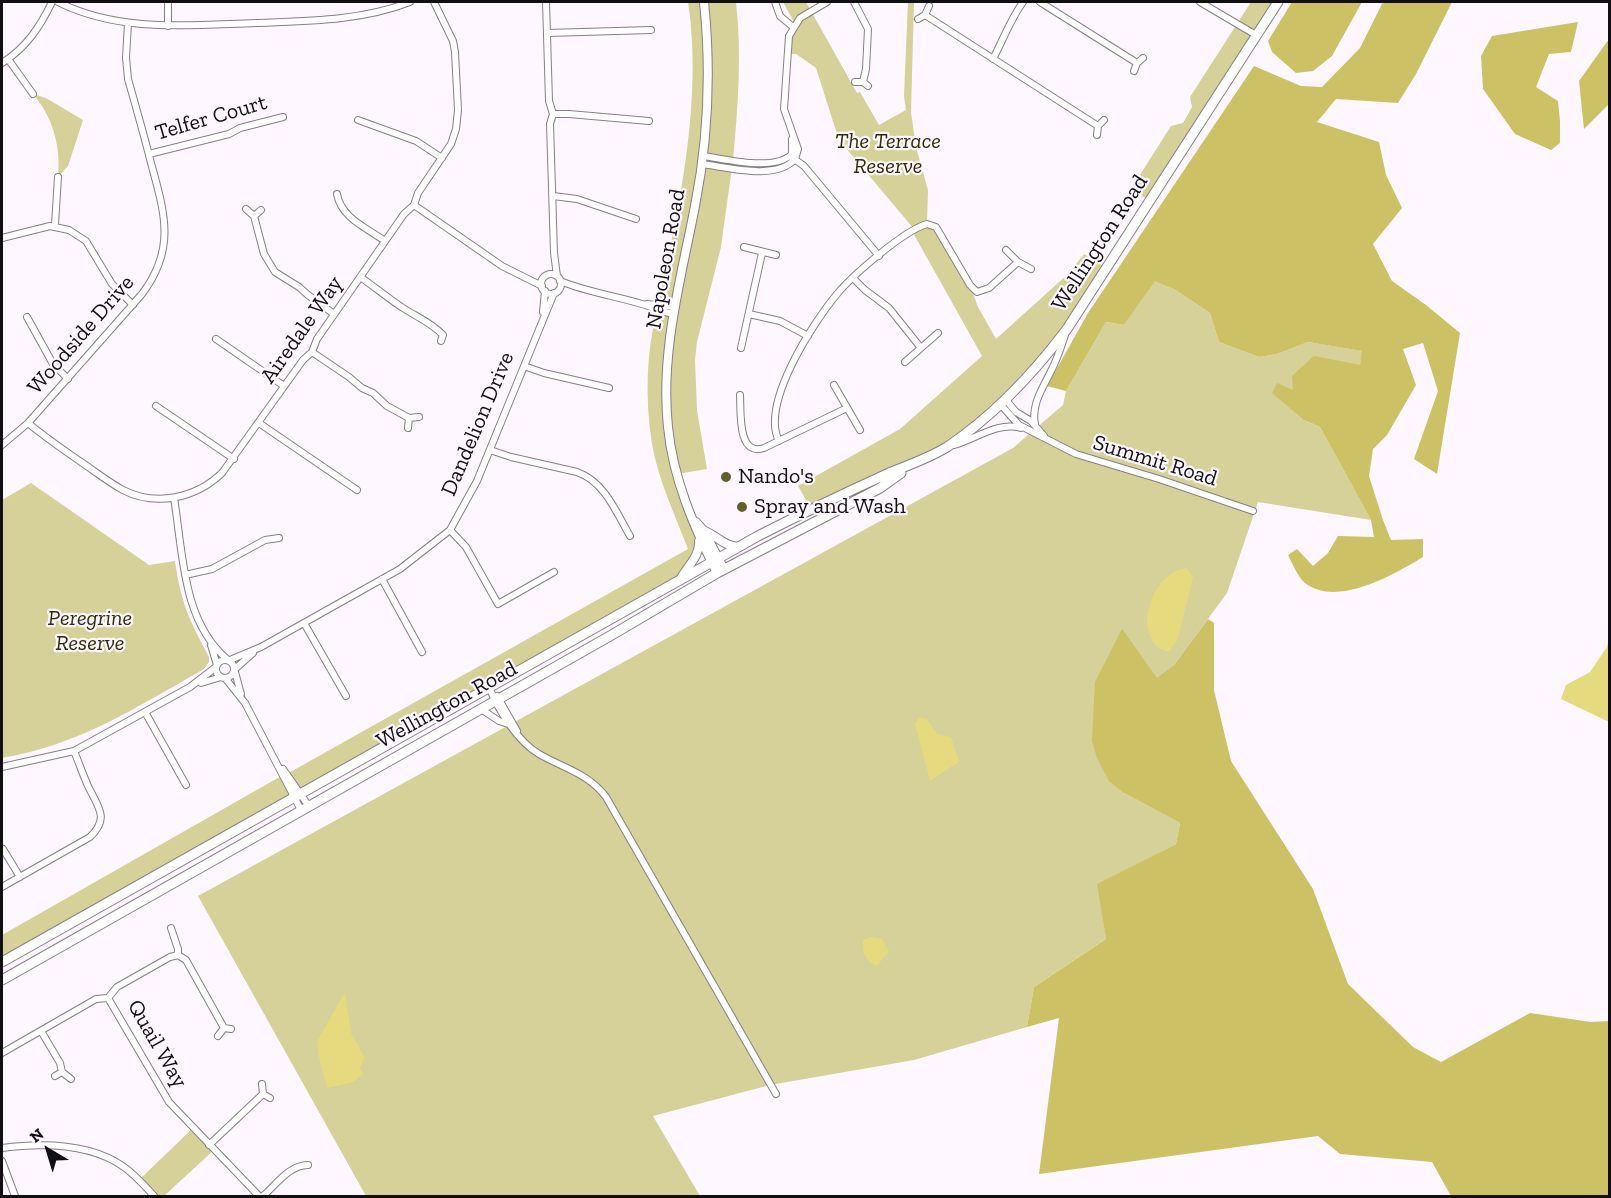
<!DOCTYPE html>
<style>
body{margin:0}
#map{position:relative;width:1611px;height:1198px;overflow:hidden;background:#fff7ff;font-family:"Zilla Slab",serif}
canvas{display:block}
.frame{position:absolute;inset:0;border:3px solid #120f12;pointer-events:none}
.north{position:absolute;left:18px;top:1120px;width:60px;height:60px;-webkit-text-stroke:4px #fff7ff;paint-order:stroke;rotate:322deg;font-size:16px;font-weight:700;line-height:24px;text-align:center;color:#120f12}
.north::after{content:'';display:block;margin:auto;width:21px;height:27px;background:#120f12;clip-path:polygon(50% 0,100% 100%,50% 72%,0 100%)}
</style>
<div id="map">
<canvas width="1611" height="1198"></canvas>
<div class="frame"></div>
<div class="north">N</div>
</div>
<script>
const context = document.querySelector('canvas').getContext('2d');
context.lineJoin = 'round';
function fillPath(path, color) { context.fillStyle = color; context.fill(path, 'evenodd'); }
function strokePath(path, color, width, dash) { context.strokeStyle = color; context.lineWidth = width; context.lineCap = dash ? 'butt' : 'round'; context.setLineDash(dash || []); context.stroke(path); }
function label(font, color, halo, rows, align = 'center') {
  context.font = font + ' "Zilla Slab",serif'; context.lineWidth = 4.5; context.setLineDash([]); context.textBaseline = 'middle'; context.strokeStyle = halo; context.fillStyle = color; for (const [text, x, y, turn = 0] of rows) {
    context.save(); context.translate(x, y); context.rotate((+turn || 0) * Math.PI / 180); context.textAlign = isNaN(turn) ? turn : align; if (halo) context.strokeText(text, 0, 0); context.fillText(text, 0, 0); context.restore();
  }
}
const green = new Path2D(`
 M688,2h48c6,52 2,105 -3,158l-30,-4 -1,8 30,3 -11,80 -24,95 -2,18 2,50 10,59 -30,5 22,72 -19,34 -379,213 -16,-18 403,-226c-13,-34 -30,-70 -36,-105 -7,-44 -6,-91 5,-134l16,4 2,-6 -17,-4c21,-95 45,-205 30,-302z
 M783,2h23l51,91 3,-1 19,33 27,-15 -2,-14 4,-94h6l-3,110 5,35 12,43 -1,34 5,1 38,60 8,22 18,32 72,-65 16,-20 24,15 -79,108 -81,69 -137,63 -13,-23 102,-57 82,-73 -70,-125 2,-2 -75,-89 -23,-72 -20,-14h-9l8,-30z
 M1251,2h27l-128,199 -19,-12 40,-63 12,-3 9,-16 -2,-10z
 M33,94l13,4 37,22 -15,46 -10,11c3,-30 -5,-60 -25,-83z
 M1155,280l19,9 36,24 9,29 40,15 18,-3 31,-12 55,9 -3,14 -56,55 16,7 51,93 -113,-18 -31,91 -53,72 -17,14 -33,114 56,30 -4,21 -78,40 8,55 -72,48 -7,40 -113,33 -144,25 -117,31 47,80h-334l-168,-300 815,-448 50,-43 3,-14 40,-69 18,3z
 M31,483l118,82 26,-4c6,42 14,58 34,96v5l-5,7c-67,38 -125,76 -202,89v-258z
 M283,775l11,22 -292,164v-26z
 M193,1128l21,22 -50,46h-10l-15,-16z`);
const forest = new Path2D(`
 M1292,2h70l-30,54 -19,15 -17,2 -24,-21 -4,-11z
 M1383,2h69l-36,72 -18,29 -62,-4 -19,23 62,20 7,33 16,33 -29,36 19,37 34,24 34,28 -23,141 -23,-15 24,-68 -15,-48 -20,6 13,36 -29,50 -14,14 -4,27 14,44 8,20 32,-1v18c-28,17 -86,51 -118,26 -7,-6 -13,-20 -17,-28l9,-6 16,17 15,-13 10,-17 36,1 -3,-17 -51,-93 -16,-7 -32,-27 5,-10 16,7 -1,-14 22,-20 46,9 2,-14 -54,-9 -31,12 -18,3 -40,-15 -9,-29 -36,-24 -19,-8 -31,44 -18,-3 -40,69 -19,-5 41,-73 166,-247 47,20 21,1 38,-39z
 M1578,22l-7,30 -22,2 -13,33 22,14 2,20v22l-9,7 -36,-16 -32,-45 -2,-33 11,-20z
 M1609,39v65l-25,25 -5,-48z
 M1208,619l6,4v67l17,71 82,128 35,95 65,63 28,15 89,-49 61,9 18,-1v175h-158l-19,-34 -92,-8 -22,-18 -279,38 20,-156 -32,9 7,-40 72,-48 -9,-55 79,-40 4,-21 -56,-30 -15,-12 -12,-23 -5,-17 3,-59 27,-53 35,49 17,-13z`);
const water = new Path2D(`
 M1187,568l6,9 -16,64 -8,11c-40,-10 -19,-81 18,-84z
 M1609,638v84l-48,-23 5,-14 24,-13 17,-25z
 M919,717l8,2 10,15 14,3 8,25 -29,19 -15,-57z
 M871,937l11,2 7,12 -12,15c-12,-5 -15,-13 -14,-26z
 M345,992l6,41 14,25 -5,9 3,7 -9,8 -27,6 -8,-31 -2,-16z`);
const minor = new Path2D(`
 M58,2c62,31 131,23 198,21 52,-2 105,-2 154,-21
 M168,2v24
 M546,2l3,99 4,13 -3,10 4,129 3,23
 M775,2l5,14 13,11
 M854,2l14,27 -2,40 -3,13
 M1040,2l97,61
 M1200,2l56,33
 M925,15l173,111
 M918,19l7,-4 4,-9
 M547,33l104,-3
 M8,59l25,35
 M993,59c10,-19 17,-39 30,-57
 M2,63c24,-15 38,-36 50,-61
 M1134,71l3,-8 6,-5
 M855,82h8l5,4
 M553,114h16l80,7
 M358,120l58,21 26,17
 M1097,135l1,-9 6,-6
 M149,154l80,-20 11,-6 43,-11
 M703,156c23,3 71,16 89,-2v-15
 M790,156l14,10 75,90
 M702,164c25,3 74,17 93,-5l3,-10 -14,-40 5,-73 11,-18 27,-16
 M337,194c4,24 30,34 48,47
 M553,196l24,3 59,20
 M414,205l88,61 40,20
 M246,209l8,7 10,38 11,18 24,15 9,8 26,19
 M254,216l7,-6
 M55,225l3,-48
 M2,238l48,-12 19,4 17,11 26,43 21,21
 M744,247l32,8
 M1006,250l12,12 13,7
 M541 284a10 10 0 1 1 20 0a10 10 0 1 1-20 0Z
 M360,277c15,10 29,22 43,31 14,9 29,15 40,27l-2,6
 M853,278l12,12 24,18 32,40
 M560,281c27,11 55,15 82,23 11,3 20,8 31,10
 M647,304l28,3
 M543,312l2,-21
 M749,314l31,7 28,15
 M27,317l26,47 15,15
 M216,339l68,47
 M741,348l21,-95
 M312,352l37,25 13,11 11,5 14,13 22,12 10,-1
 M905,362l33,-29
 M524,366l20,7 65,15
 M834,385l26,45
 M740,395c1,16 -3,62 24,53l83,-40
 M1006,400l10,12 15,9 13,15
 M1001,405l18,20 57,29 83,25 94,32
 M156,406l78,53
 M28,423c18,15 37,28 56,41 13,9 26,19 39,26 33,17 73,8 99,-17l81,-113 9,-8 5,-13 87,-125 10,-9 4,-12 33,-49 5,-15 2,-19 -3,-58 -2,-11 -19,-39
 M259,423l98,67
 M1035,424c-4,-20 8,-36 16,-53 6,-11 10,-24 14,-36
 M408,428l1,-10
 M779,441c-19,-37 34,-118 58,-147 16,-19 66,-63 90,-70l9,3 34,58 7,7 12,-4 29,-26
 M2,445l26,-22 114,-129c34,-45 23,-80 9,-131 -7,-28 -15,-56 -23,-84l-2,-21 2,-35
 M954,445c22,-6 44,-24 67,-17
 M490,450l21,7 66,15c28,10 39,40 53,64
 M174,498c9,54 8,123 53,161
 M450,530l16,17 32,57 56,-32
 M185,575l27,-6 53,-29 14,-2
 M382,579l40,73
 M304,623l42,73
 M211,645l6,20
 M216 669a9 9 0 1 1 18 0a9 9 0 1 1-18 0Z
 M230,660l31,-13 139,-78 50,-39 27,-49 77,-188
 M235,669l18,-16
 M235,672l6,22
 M225,678l20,25 56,107
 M201,683l20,-6
 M489,687c10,24 28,54 50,67 24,14 49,19 67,43l170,297
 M497,696l20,35
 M481,709l18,12 9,3
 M145,712l41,73
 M2,767l72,-16 116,-64 26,-20
 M283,769l25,36
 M3,849l17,28
 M2,887l88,-50c20,-19 8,-30 -2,-51 -5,-11 -9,-23 -14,-35
 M171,928l7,21v6
 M108,998l9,-11 53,-30 8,-2 8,5 38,68
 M41,1031l19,32 2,9
 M218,1036l6,-8 7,1
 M2,1053l94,-54 12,-1 61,104 90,94
 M55,1076l7,-4 9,7
 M262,1084l1,10 7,4
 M209,1145l54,-51
 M2,1148c39,-5 88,-5 122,19 11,8 21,19 30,29
 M2,1161l13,35
 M263,1196c13,-11 26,-31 45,-31`);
const secondary = new Path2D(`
 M704,2c7,67 4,138 -9,204 -14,73 -35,146 -27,221 5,52 26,100 49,146
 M696,522l8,9 20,38
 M705,531c12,5 19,15 33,16
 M680,580c7,-14 20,-23 19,-39`);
const primary = new Path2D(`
 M2,962l756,-426c43,-22 87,-43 131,-63 20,-8 40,-15 58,-26 48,-32 86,-73 120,-118l211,-327
 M2,980l608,-344 107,-63 163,-85 21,-15`);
const markers = [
 [726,477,6,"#645e2b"],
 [742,507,6,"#645e2b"]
];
const streetNames = [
 ["Telfer Court",211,118,-16],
 ["Wellington Road",1100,243,-57],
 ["Napoleon Road",666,259,-80],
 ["Airedale Way",302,330,-55],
 ["Woodside Drive",81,335,-49],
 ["Dandelion Drive",478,424,-67],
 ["Summit Road",1155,461,17],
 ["Wellington Road",447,705,-29],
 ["Quail Way",157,1044,60]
];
const parkNames = [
 ["The Terrace",888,142],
 ["Reserve",888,167],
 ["Peregrine",90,619],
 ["Reserve",90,644]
];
const poiNames = [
 ["Nando's",738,477],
 ["Spray and Wash",754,507]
];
fillPath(green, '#d6d099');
fillPath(forest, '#ccc164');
fillPath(water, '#e5da7d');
strokePath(minor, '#877f87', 8);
strokePath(secondary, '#877f87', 10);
strokePath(primary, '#877f87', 11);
strokePath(minor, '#fff', 6);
strokePath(secondary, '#fff', 8);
strokePath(primary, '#fff', 9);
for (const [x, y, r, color] of markers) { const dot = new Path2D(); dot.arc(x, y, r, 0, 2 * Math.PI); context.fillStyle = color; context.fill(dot); strokePath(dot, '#fff7ff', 2); }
label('22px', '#120f12', '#fff7ff', streetNames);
label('italic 22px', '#312d03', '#fff7ff', parkNames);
label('22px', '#120f12', '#fff7ff', poiNames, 'left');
</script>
